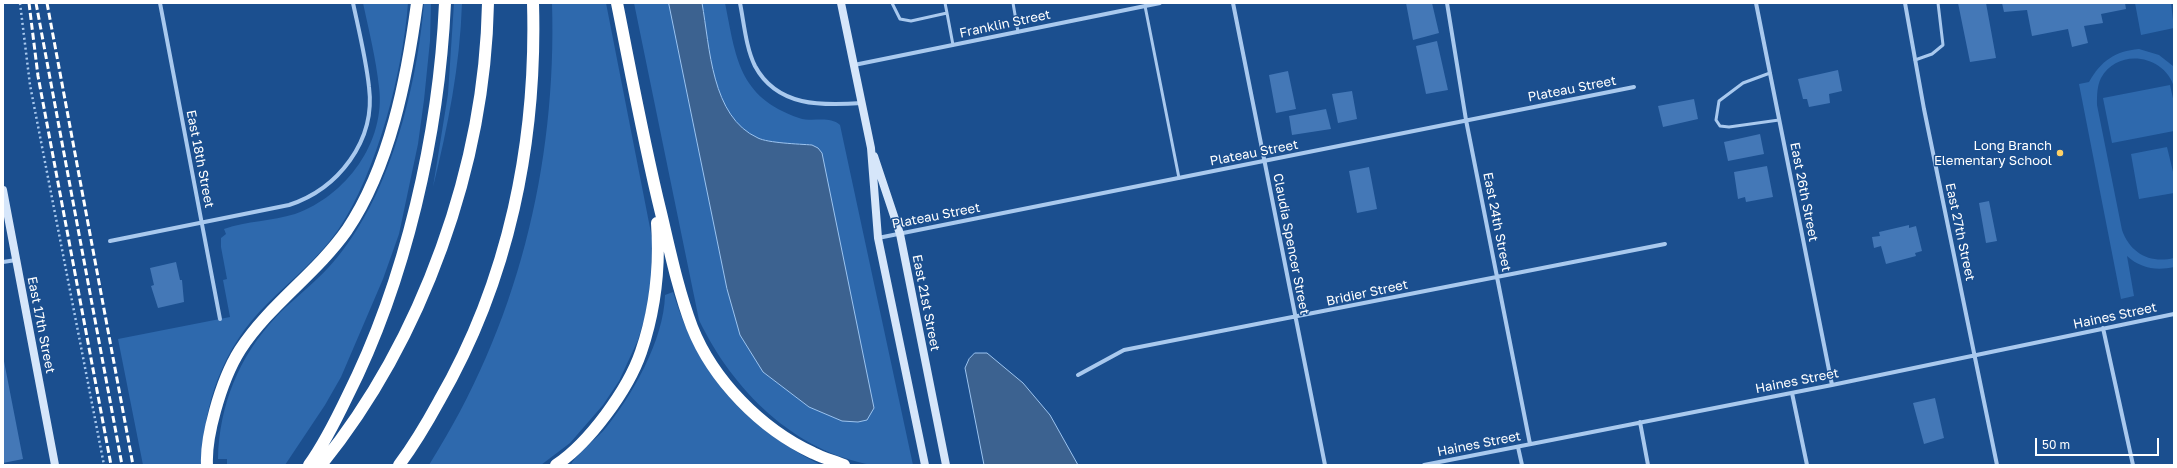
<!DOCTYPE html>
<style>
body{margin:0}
#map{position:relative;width:2177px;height:468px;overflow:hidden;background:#1b4f8f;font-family:"Golos Text",sans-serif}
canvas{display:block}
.frame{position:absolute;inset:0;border:4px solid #fff;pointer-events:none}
.scale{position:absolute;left:2035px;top:438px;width:124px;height:18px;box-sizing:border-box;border:2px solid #fff;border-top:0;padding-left:5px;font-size:12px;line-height:14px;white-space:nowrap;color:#fff;-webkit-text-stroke:3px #1b4f8f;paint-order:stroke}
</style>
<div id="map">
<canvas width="2177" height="468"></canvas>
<div class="frame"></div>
<div class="scale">50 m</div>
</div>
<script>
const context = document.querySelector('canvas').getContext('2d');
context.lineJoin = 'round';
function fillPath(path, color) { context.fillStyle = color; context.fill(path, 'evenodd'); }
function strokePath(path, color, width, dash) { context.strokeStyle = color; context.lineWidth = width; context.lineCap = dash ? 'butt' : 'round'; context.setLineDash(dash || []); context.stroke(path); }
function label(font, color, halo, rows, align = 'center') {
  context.font = font + ' "Golos Text",sans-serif'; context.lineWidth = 3; context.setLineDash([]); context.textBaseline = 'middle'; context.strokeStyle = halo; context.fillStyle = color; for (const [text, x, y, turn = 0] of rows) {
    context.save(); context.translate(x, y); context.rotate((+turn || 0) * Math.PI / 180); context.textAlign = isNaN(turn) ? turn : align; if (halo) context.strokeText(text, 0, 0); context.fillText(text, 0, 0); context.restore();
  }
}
const green = new Path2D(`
 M363,3h45c-5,68 -31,170 -70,227 -20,29 -46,49 -71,74 -44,43 -64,100 -65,161h-59l-25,-126 112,-22 -7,-37 4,-1 -6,-32v-9l5,-4 -2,-5c23,-8 48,-8 71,-15 51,-18 91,-72 84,-127 -3,-28 -10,-56 -16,-84z
 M424,3h7l-1,38 -6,59 -6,44 -19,90 -16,45 -42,98 -16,28 -40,60h-58v-6h-9c1,-53 21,-103 58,-142 13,-14 29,-26 42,-39 14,-13 28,-31 38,-47 40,-62 62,-155 68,-228z
 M454,3h8c-2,63 -14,123 -29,184l15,-93z
 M552,3h54l46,235 -1,44 -5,31 -8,27 -19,41 -16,24 -33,38 -29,22h-112c88,-138 128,-299 123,-462z
 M634,3h35l58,286 36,83 46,35 33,14 -30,-276c-13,-1 -44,-2 -54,-7 -47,-21 -48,-91 -56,-135h23c11,54 13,94 74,115 14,5 29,-3 41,7l73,340c-13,0 -27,2 -40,0 -79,-13 -141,-76 -174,-145z
 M2135,3h36l3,25 -33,7z
 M2139,49l20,6 14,11 1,21c-9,-32 -56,-40 -73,-9 -4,8 -4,17 -4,27l25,125c8,23 28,34 52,28v9c-18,4 -34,1 -47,-11l7,40 -13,3 -42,-215 10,-2c12,-21 26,-31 50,-33z
 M2170,85l4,18v28l-62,12 -9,-45z
 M2167,147l7,29v17l-35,6 -8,-45z
 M673,292c26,84 70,133 148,173h-250c1,-6 27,-28 33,-35 28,-34 60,-90 61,-135z`);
const water = new Path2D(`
 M669,3h33c8,44 9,114 56,135 10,5 41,6 54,7l6,3 4,5 52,255 -7,12 -9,2 -16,-1 -33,-14 -46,-35 -23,-37 -13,-46z
 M975,353h12l36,30 27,32 28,50h-94l-19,-97 4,-9z`);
const building = new Path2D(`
 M1406,3h26l7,30 -26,7z
 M1958,3h28l10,55 -26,4z
 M2002,3h123l1,6 -25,5 2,9 -19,3 4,17 -16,4 -4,-18 -36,7 -5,-26 -23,2z
 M1437,41l11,49 -22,4 -10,-48z
 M1838,70l4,21 -13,3 1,9 -21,4 -2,-8h-4l-5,-20z
 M1288,71l8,38 -20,4 -7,-38z
 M1352,91l5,28 -19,4 -6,-29z
 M1694,99l4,20 -35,8 -5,-21z
 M1326,109l5,20 -39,6 -3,-19z
 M1760,134l4,20 -36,7 -4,-19z
 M1767,166l6,31 -27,5 -1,-5 -7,2 -4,-27z
 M1369,167l8,42 -20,4 -8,-42z
 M1989,201l8,40 -11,2 -7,-40z
 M1909,225v3l7,-2 6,25 -7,2 1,3 -30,8 -5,-18 -7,2 -2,-11 8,-1 -1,-4z
 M176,262l4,18h2l2,22 -26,6 -7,-22 3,-1 -4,-17z
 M3,356l20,103 -20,4z
 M1935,398l9,40 -20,6 -11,-41z`);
const path = new Path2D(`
 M20,3l10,82 74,380`);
const lane = new Path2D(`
 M892,3l8,16 11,2 36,-8 6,32
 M945,3l2,10
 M1013,3l5,29
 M1145,6l34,172
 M1915,60l17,-6 11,-9 -5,-42
 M1770,73l-27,10 -24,18 -3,19 4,6 9,1 50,-7`);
const street = new Path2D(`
 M160,3l60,316
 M740,3c4,20 6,45 15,63 22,41 67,40 107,37
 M1233,3l92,462
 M1447,3l19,117 64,324
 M1756,3l76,382
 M1905,3l19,106 73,356
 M854,65l306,-62
 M878,238l756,-151
 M110,241l179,-36c49,-16 87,-64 80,-118 -3,-28 -10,-56 -16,-84
 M3,262l13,-2
 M2103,328l30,137
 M1078,375l46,-25 541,-106
 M1792,393l15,72
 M1640,422l8,43
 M1518,447l4,18
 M1424,465l408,-80 342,-71`);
const secondary = new Path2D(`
 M841,3l30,145 7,90 47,227
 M874,156l26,78 46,231
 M3,190l52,275`);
const highway = new Path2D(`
 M617,3c14,70 27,141 44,210 9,38 17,77 31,114 21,53 69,102 121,126 10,5 21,8 31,12
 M207,465c-1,-19 3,-36 8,-54 6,-22 13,-42 25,-61 29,-45 76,-76 107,-120 43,-64 60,-152 70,-227
 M309,465c15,-21 27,-45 38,-68 59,-117 92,-263 98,-394
 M321,465c102,-126 164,-300 167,-462
 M399,465c15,-20 28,-42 40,-64 70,-121 98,-259 94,-398
 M556,465c33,-22 72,-75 85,-113 14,-41 19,-86 16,-129`);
const rail = new Path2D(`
 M29,3l9,73 73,389
 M36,3l86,462
 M47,3l86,462`);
const markers = [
 [2060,153,4,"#ffd166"]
];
const streetNames = [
 ["Franklin Street",1005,24,-12],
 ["Plateau Street",1572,89,-11],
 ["Plateau Street",1254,153,-11],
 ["East 18th Street",200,159,79],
 ["East 26th Street",1804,192,79],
 ["Plateau Street",936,216,-11],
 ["East 24th Street",1497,222,79],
 ["East 27th Street",1960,232,78],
 ["Claudia Spencer Street",1291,244,79],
 ["Bridier Street",1367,293,-12],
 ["East 21st Street",926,303,79],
 ["Haines Street",2115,316,-12],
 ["East 17th Street",41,325,79],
 ["Haines Street",1797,381,-11],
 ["Haines Street",1479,444,-11]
];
const poiNames = [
 ["Long Branch",2052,146],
 ["Elementary School",2052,161]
];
fillPath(green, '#2e69ad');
fillPath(water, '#3c6290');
strokePath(water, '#9cc4f0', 1);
fillPath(building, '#4478b7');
strokePath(path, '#a9c9ee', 2.5, [2, 3]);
strokePath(lane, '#a9c9ee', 3);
strokePath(street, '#a9c9ee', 4);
strokePath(secondary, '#d6e6fa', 8);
strokePath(highway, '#fff', 12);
strokePath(rail, '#fff', 3, [7, 3]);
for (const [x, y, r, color] of markers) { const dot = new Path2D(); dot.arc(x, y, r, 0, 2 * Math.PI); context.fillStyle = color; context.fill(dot); strokePath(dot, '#1b4f8f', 1.5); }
label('13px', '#fff', '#1b4f8f', streetNames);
label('13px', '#fff', '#1b4f8f', poiNames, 'right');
</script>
